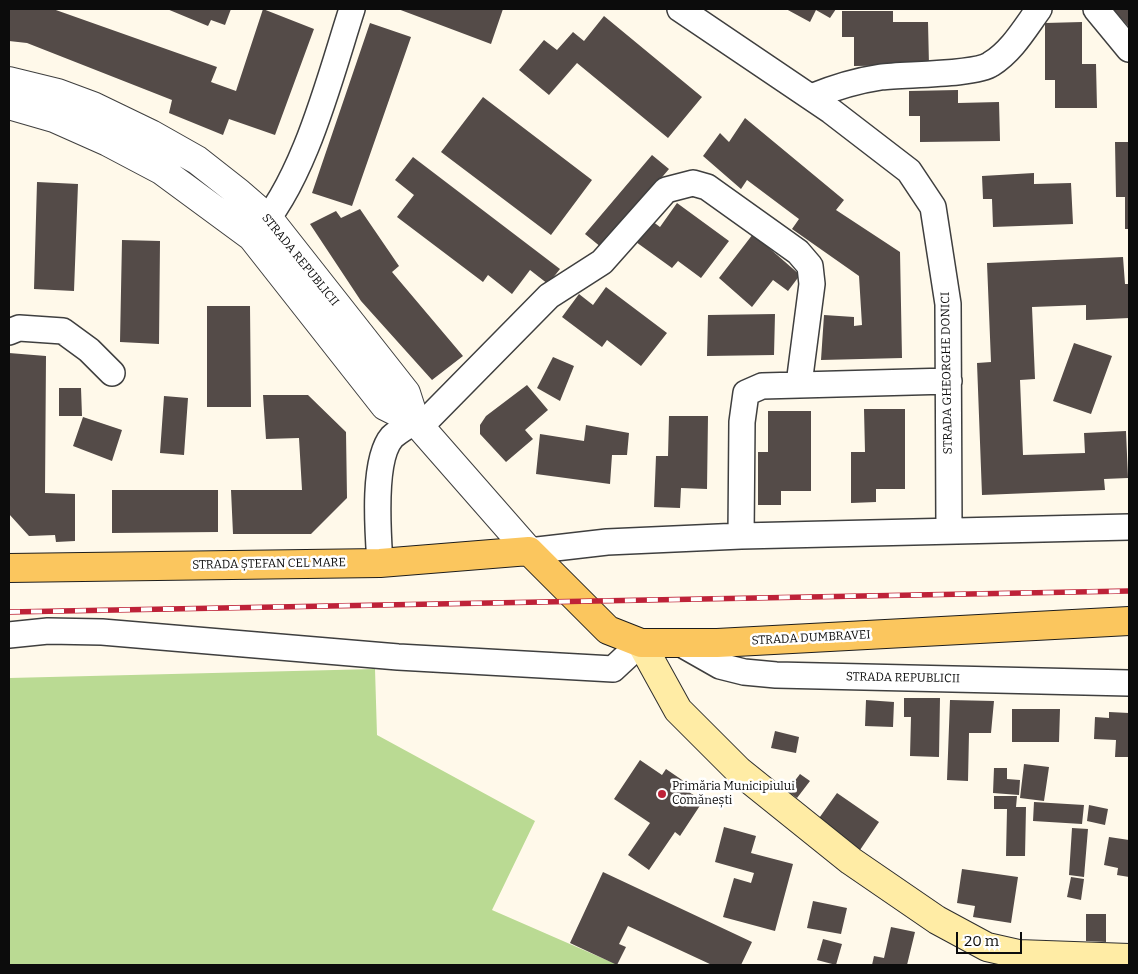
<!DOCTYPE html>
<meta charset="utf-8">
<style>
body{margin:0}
#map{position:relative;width:1138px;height:974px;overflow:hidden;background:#fff9ea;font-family:Bitter,serif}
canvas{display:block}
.frame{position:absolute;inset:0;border:10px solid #0c0c0c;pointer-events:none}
.scale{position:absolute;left:956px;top:932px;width:66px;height:22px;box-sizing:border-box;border:2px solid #0c0c0c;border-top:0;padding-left:6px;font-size:15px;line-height:18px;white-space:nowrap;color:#0c0c0c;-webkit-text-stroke:4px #fff;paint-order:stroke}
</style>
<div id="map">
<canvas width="1138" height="974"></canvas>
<div class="frame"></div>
<div class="scale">20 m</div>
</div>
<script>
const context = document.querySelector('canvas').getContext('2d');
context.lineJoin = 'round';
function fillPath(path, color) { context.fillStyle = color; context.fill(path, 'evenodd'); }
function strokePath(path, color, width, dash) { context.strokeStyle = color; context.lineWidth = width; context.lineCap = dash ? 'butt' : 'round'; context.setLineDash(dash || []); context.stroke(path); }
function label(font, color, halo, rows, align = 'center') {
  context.font = font + ' Bitter,serif'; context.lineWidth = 5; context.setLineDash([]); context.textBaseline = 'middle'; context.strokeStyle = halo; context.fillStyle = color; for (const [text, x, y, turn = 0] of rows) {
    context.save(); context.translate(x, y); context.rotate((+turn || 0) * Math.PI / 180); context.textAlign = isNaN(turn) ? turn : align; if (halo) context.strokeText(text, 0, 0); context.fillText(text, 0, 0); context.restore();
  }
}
const forest = new Path2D(`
 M375,669l2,66 158,86 -43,89 126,55h-609v-287z`);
const building = new Path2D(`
 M9,9h44l164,58 -6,15 25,9 27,-82 51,20 -39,106 -46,-16 -6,16 -54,-22 3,-13 -145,-57 -18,-2z
 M167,9h64l-6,16 -14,-5 -3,6z
 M398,9h105l-12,35z
 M786,9h50l-6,9 -14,-8 -6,12z
 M1113,9h16v18z
 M842,11h51v11h35l1,43 -75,1v-29h-12z
 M604,16l98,81 -34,41 -91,-75 -28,32 -30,-25 25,-30 13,10 16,-18 11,9z
 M1082,22v42h14l1,44h-42v-28h-10v-57z
 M370,23l41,14 -59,169 -40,-13z
 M958,90v13l41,-1 1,39 -80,1v-26h-11v-25z
 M483,97l109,83 -41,55 -110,-83z
 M745,118l99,82 -8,10 64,42 2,106 -81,2 3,-45 30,2v9l8,-1 -3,-49 -67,-47 7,-10 -52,-39 -6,9 -38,-33 17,-23 9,9z
 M1115,142h14v87h-4v-32h-9z
 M652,155l17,14 -52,61 -10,22 -22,-18z
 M413,157l147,112 -12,15 -18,-14 -18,24 -24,-19 -5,7 -86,-65 17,-22 -19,-15z
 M1034,173v11l37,-1 2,41 -80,3 -1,-28h-9l-1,-23z
 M37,182l41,2 -4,107 -40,-2z
 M677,203l52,38 -28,37 -23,-17 -6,7 -36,-26 16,-21 8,6z
 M360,209l39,57 -7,6 71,84 -31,24 -71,-79 -51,-77 26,-13 5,7z
 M753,234l47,41 -12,16 -15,-11 -21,27 -33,-29z
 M122,240l38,1 -1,103 -39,-2z
 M1123,257l2,27h4v34l-43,2v-15l-54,2 3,72 -15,1 3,75 62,-2 -1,-20 42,-2 2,47 -24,1 1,11 -123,5 -5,-132 14,-1 -4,-99z
 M606,287l61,46 -26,33 -34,-26 -5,7 -40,-30 17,-23 14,11z
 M207,306h43l1,101h-44z
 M775,314l-1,41 -67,1 1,-41z
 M1074,343l38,13 -21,58 -38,-13z
 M9,353l37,3 -1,137 30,1v47l-19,1 -1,-7 -26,1 -20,-22z
 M553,357l21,9 -14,35 -23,-13z
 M527,385l21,25 -23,20 8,9 -27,23 -26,-28v-9l6,-9z
 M59,388h22l1,28h-23z
 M263,395h45l38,37 1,66 -36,36h-78l-2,-44h71l-3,-52 -33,1z
 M164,396l24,2 -4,57 -24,-2z
 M864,409h41v80h-29v13l-25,1v-51h14z
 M768,411h43v80h-30v14h-23v-53h10z
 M669,416h39l-1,73 -26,-1 -1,20 -26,-1 2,-51h12z
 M83,417l39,13 -10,31 -39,-15z
 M586,425l43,8 -2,22h-15l-2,29 -74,-10 4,-40 44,7z
 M112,490h106v42l-106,1z
 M904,698h36l-1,59 -29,-1 1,-39h-7z
 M866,700l28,2 -1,25 -28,-1z
 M950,700l44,1 -3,32h-22l-1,48 -21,-1z
 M1012,709h48l-1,33h-47z
 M1109,712l20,1v44h-14l1,-17 -22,-1 1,-22 14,1z
 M775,731l24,6 -3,16 -25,-5z
 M640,760l22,15 4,-6 19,13 -4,5 22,14 -23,35 -5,-4 -26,38 -21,-15 22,-32 -36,-24z
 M1024,764l25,3 -5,34 -24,-3z
 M994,768h13v11l13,1 -1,15 -26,-2z
 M800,774l10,7 -13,17 -10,-7z
 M837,793l42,29 -19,28 -43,-29z
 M994,796h23l-1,11h10l-1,49h-19l1,-47h-13z
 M1034,802l50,3 -2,19 -49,-3z
 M1089,805l19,4 -3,16 -18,-4z
 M724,827l32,9 -5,17 42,11 -18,67 -52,-14 11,-39 17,5 3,-10 -39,-11z
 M1072,828l16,1 -4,48 -15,-2z
 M1109,837l20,3v37l-12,-2 1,-7 -14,-3z
 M962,869l56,8 -7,46 -38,-6 2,-11 -18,-3z
 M603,872l149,70 -11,23h-29l-84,-39 -9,18 7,3 -9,18 -47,-22z
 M1071,877l13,2 -3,21 -14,-3z
 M813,901l34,7 -6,26 -34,-6z
 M1086,914h20v28l-20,-1z
 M891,927l24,5 -8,33h-35l2,-9 10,2z
 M823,939l19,5 -6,21 -19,-5z`);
const minor = new Path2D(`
 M680,9l151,102 78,60 24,36 15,97 1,227
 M1096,9l33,40
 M811,97c24,-10 43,-16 70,-20 23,-3 95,-2 110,-13 21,-13 34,-36 48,-55
 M255,234c49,-52 75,-157 97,-225
 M9,332l10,-4 44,3 26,19 23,23
 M420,427l129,-131 53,-34 64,-72 27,-7 14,4 91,65 12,14 2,18 -13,100
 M741,536l1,-114 4,-29 16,-7 187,-5
 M529,551l78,-9 134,-6 388,-9
 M380,563c-2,-30 -8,-103 12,-126 6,-6 16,-11 23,-16
 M9,635l39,-4 54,1 296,25 215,12 28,-26
 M683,645l37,21 24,6 32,3 353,8`);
const tertiary = new Path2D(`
 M9,81l49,12 35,13 58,28 46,26 42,33 30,26 137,174 9,28
 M9,105l45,13 54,24 53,28 91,67 133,169 30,15 114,130`);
const secondary = new Path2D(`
 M641,643l37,67 61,61 112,90 86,59 50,27 31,7 111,4`);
const primary = new Path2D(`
 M9,568l371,-5 149,-12 79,79 33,13h76l412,-22`);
const rail = new Path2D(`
 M9,612l1120,-21`);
const markers = [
 [662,794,5,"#be2238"]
];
const streetNames = [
 ["STRADA REPUBLICII",300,260,51],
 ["STRADA GHEORGHE DONICI",947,373,-91],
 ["STRADA ȘTEFAN CEL MARE",269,564,-1],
 ["STRADA DUMBRAVEI",811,638,-3],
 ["STRADA REPUBLICII",903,678,1]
];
const poiNames = [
 ["Primăria Municipiului",672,787],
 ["Comănești",672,801]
];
fillPath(forest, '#bada93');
fillPath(building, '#544b48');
strokePath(minor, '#3f3f3f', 28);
strokePath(tertiary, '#3f3f3f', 30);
strokePath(secondary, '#2e2e2e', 30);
strokePath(primary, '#1d1d1d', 30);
strokePath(minor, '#fff', 25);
strokePath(tertiary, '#fff', 28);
strokePath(secondary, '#ffeca5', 28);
strokePath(primary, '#fbc65e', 28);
strokePath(rail, '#be2238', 5.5);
strokePath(rail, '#fff', 4, [11]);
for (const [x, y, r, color] of markers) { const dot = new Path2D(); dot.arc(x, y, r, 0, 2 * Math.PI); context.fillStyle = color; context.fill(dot); strokePath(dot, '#fff', 2); }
label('12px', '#0c0c0c', '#fff', streetNames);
label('12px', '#0c0c0c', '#fff', poiNames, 'left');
</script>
